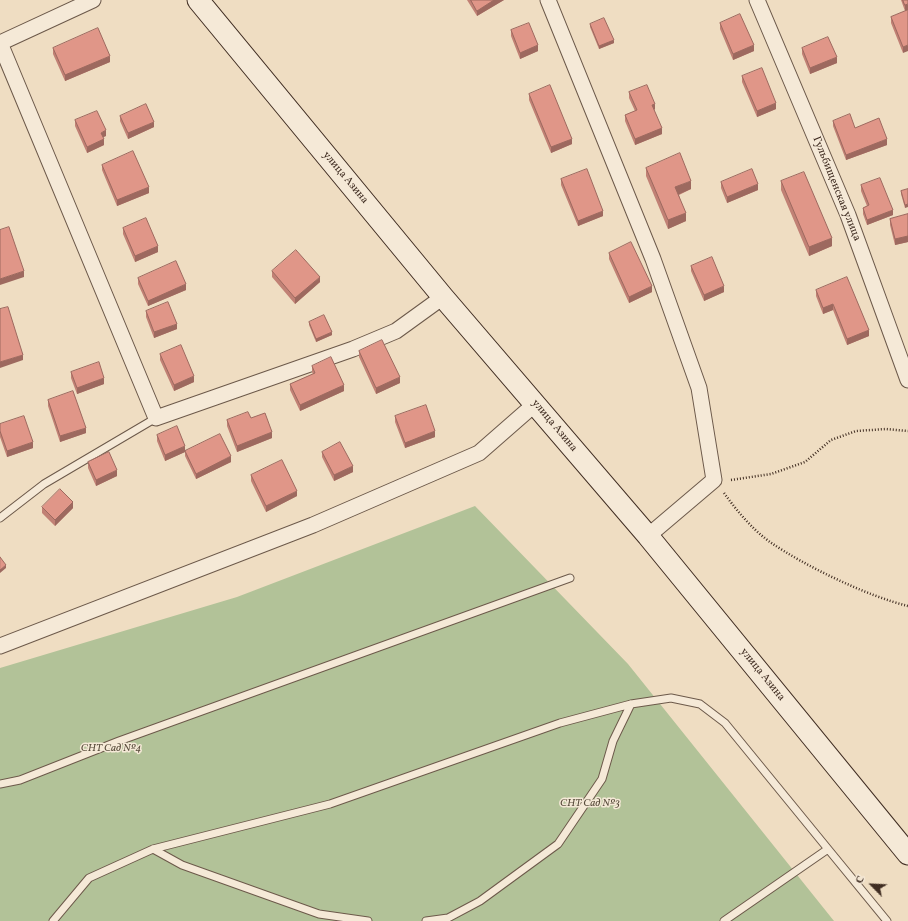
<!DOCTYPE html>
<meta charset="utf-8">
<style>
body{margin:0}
#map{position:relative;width:908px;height:921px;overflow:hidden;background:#efddc2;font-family:Vollkorn,serif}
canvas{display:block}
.north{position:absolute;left:852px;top:865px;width:40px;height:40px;-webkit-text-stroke:3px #f5e9d7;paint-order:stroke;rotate:294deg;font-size:11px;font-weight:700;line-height:16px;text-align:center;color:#402d22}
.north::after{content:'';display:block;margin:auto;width:14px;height:18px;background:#402d22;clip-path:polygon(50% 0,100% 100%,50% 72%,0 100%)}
</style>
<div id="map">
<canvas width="908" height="921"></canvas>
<div class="north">С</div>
</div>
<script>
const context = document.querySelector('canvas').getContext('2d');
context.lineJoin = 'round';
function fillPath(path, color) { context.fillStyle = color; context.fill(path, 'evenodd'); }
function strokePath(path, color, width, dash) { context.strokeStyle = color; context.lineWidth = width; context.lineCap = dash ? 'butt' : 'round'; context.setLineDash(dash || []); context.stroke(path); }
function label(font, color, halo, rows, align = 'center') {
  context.font = font + ' Vollkorn,serif'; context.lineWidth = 3; context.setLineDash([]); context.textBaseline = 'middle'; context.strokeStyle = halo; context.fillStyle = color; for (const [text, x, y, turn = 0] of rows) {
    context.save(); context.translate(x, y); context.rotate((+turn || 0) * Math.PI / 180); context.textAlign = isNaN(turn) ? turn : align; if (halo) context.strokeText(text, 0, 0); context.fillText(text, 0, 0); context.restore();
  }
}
const green = new Path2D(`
 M475,506l153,158 206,257h-834v-253l237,-71z`);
const path = new Path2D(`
 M731,480l40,-6 34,-12 26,-22 25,-9 30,-2 22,2
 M724,493c13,18 28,36 46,49 35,24 97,54 138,64`);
const lane = new Path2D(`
 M0,518l44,-34 112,-66
 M0,784l20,-4 99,-39 451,-163
 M153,849l29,16 137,49 49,7
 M53,921l36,-43 64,-29 177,-45 230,-81 71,-19 40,-6 29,6 25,19 103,126
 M426,921l22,-3 32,-17 78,-57 44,-65 11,-38 18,-37
 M724,921l104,-72 59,72`);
const street = new Path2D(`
 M548,0l105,259 46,129 15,92 -66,56
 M757,0l91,215 60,165
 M0,43l156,375 197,-69 43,-18 47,-34
 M0,43l93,-43
 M0,646l313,-121 166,-72 56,-49`);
const secondary = new Path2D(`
 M198,0l245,297 205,239 260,318`);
const wall = new Path2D(`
 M467,0h37l-27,16z
 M901,0h7l-3,11z
 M908,10l-5,43 -12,-30v-6z
 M720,23l34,28 -21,9 -13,-31z
 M590,24l24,19 -15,6 -9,-22z
 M511,30l27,21 -18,8 -9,-23z
 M53,48l57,14 -45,19 -12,-27z
 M802,48l35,15 -27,11 -8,-20z
 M742,76l34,33 -19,8 -15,-35z
 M629,92l26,17 -1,1 8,24 -27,11 -10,-24v-6l10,-4 -6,-13z
 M529,94l43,50 -21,9 -22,-53z
 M120,116l34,11 -26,12 -8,-18z
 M75,120l31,16 -3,1 1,8 -17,8 -12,-27z
 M833,121l22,7 32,17 -41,15 -13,-34z
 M102,165l47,28 -32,13 -15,-36z
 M646,168l45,21 -12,6 7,26 -18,8 -22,-53z
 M561,179l42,37 -25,10 -17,-41z
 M781,181l51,65 -23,10 -28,-66z
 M721,182l37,8 -31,13 -6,-15z
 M861,185l32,30 -26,10 -4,-11v-6l4,-2 -6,-15z
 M908,189l-3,19 -4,-14v-3z
 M908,214v28l-13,3 -5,-20v-6z
 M123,228l35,24 -23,10 -12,-28z
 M609,253l43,39 -23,11 -20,-44z
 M691,266l33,26 -20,9 -13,-30z
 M272,271l48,11 -25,22 -23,-27z
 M138,278l48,12 -38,16 -10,-22z
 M816,290l53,46 -22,9 -14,-35 -10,4 -7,-18z
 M146,311l31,18 -23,9 -8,-21z
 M309,322l23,13 -16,7 -7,-17z
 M359,351l41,32 -24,11 -17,-37z
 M160,354l34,28 -20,9 -14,-31z
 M312,366l32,25 -44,20 -10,-21v-6l23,-10 -1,-2z
 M71,372l33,12 -27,10 -6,-16z
 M48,400l38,33 -26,9 -12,-36z
 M395,416l40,21 -30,11 -10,-26z
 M251,418l21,20 -35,14 -10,-26v-6z
 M0,424l33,24 -26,9 -7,-20z
 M157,435l28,15 46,12 -35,17 -11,-23v-4l-20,9 -8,-20z
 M322,452l31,20 -19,9 -12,-24z
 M88,462l29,14 -21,10 -8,-18z
 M251,475l46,21 -31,16 -15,-31z
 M42,507l31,1 -18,18 -13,-13z`);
const shadedWall = new Path2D(`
 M494,0h10l-27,16v-5z
 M908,4v6l-3,1v-6z
 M614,40v3l-15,6v-3z
 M538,45v6l-18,8v-6z
 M754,45v6l-21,9v-6z
 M908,45v6l-5,2v-6z
 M110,56v6l-45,19v-6z
 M837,57v6l-27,11v-6z
 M776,103v6l-19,8v-6z
 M655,104v5l-3,2v-6z
 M154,122v5l-26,12v-6z
 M662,128v6l-27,11v-6z
 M106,130v6l-5,2v-5z
 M104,139v6l-17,8v-6z
 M572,139v5l-21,9v-6z
 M887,139v6l-41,15v-5z
 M691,181v8l-16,7v-9z
 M758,184v6l-31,13v-6z
 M149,187v6l-32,13v-6z
 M908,204v3l-3,1v-3z
 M893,210v5l-26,10v-5z
 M603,211v5l-25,10v-5z
 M686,213v8l-18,8v-9z
 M908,236v6l-13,3v-6z
 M832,238v8l-23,10v-9z
 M158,246v6l-23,10v-6z
 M24,271v6l-24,8v-6z
 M320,277v5l-25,22v-6z
 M186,284v6l-38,16v-5z
 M652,286v6l-23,11v-6z
 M724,286v6l-20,9v-6z
 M833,304v6l-10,4v-6z
 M177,324v5l-23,9v-6z
 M869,330v6l-22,9v-6z
 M332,332v3l-16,7v-3z
 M23,355v5l-23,8v-6z
 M194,376v6l-20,9v-6z
 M400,377v6l-24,11v-6z
 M104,378v6l-27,10v-6z
 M344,385v6l-44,20v-6z
 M86,428v5l-26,9v-6z
 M435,431v6l-30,11v-5z
 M272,432v6l-35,14v-6z
 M33,442v6l-26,9v-6z
 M185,446v6l-20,9v-6z
 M231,456v6l-35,17v-5z
 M353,466v6l-19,9v-6z
 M117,470v6l-21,10v-6z
 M297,491v5l-31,16v-6z
 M73,502v6l-18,18v-6z
 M6,565v3l-6,5v-3z`);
const building = new Path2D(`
 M471,0h23l-17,11z
 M903,0h5v4l-3,1z
 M908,10v35l-5,2 -12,-30z
 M740,14l14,31 -21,9 -13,-31z
 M604,18l10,22 -15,6 -9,-22z
 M529,23l9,22 -18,8 -9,-23z
 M98,28l12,28 -45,19 -12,-27z
 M828,37l9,20 -27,11 -8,-20z
 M762,68l14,35 -19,8 -15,-35z
 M550,85l22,54 -21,8 -22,-53z
 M647,85l8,19 -3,1 10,23 -27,11 -10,-24 12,-5 -8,-18z
 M146,104l8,18 -26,11 -8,-17z
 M97,111l9,19 -5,3 3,6 -17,8 -12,-27z
 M850,114l5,14 24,-10 8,21 -41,16 -13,-34z
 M133,151l16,36 -32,13 -15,-35z
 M680,153l11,28 -16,6 11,26 -18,7 -22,-52z
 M587,169l16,42 -25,10 -17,-42z
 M752,169l6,15 -31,13 -6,-15z
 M804,172l28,66 -23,9 -28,-66z
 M880,178l13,32 -26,10 -4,-12 6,-3 -8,-20z
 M908,189v15l-3,1 -4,-14z
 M908,214v22l-13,3 -5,-20z
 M146,218l12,28 -23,10 -12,-28z
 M9,227l15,44 -24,8v-49z
 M631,242l21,44 -23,11 -20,-44z
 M296,250l24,27 -25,21 -23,-27z
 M712,257l12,29 -20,9 -13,-29z
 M176,261l10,23 -38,17 -10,-23z
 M847,277l22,53 -22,9 -14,-35 -10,4 -7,-18z
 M168,302l9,22 -23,8 -8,-21z
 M8,307l15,48 -23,7v-53z
 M324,315l8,17 -16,7 -7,-17z
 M382,340l18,37 -24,11 -17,-37z
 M181,345l13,31 -20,9 -14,-31z
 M331,357l13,28 -44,20 -10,-21 25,-11 -3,-7z
 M99,362l5,16 -27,10 -6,-16z
 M73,391l13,37 -26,8 -12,-36z
 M426,405l9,26 -30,12 -10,-27z
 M248,412l3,6 14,-5 7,19 -35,14 -10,-26z
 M24,416l9,26 -26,9 -7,-20v-7z
 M177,426l8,20 -20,9 -8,-20z
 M220,434l11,22 -35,18 -11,-23z
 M340,442l13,24 -19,9 -12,-23z
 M109,452l8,18 -21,10 -8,-18z
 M282,460l15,31 -31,15 -15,-31z
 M60,489l13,13 -18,18 -13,-13z
 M0,557l6,8 -6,5z`);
const streetNames = [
 ["улица Азина",345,178,50],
 ["Гульбищенская улица",836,189,68],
 ["улица Азина",554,426,50],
 ["улица Азина",762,675,51]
];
const parkNames = [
 ["СНТ Сад №4",111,749],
 ["СНТ Сад №3",590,804]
];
fillPath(green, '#b2c298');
strokePath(lane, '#6c594a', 9);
strokePath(street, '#6c594a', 17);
strokePath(secondary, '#402d22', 23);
strokePath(path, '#402d22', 2.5, [1, 2]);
strokePath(lane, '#f5e9d7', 7);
strokePath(street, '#f5e9d7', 15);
strokePath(secondary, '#f5e9d7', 21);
fillPath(wall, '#c18175');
fillPath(shadedWall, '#9d695f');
fillPath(building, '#e09688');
strokePath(building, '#9d695f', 1);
label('11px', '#402d22', '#f5e9d7', streetNames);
label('italic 11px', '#574b3a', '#f5e9d7', parkNames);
</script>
